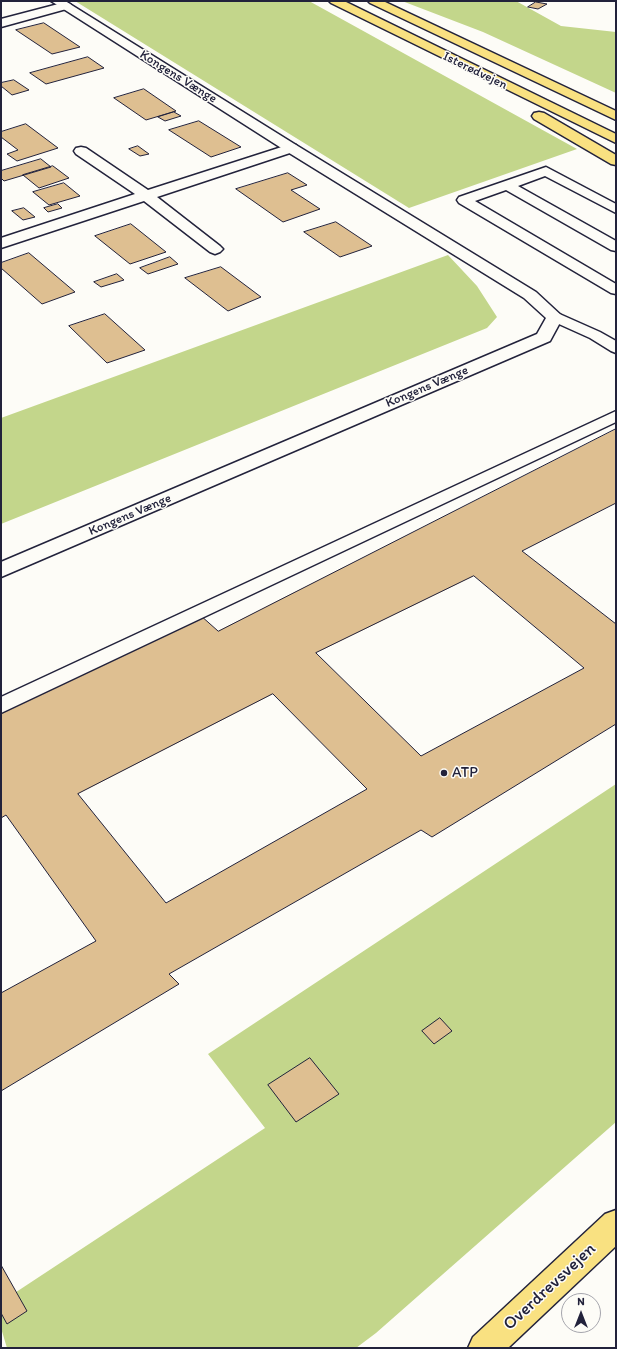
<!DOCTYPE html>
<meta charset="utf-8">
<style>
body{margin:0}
#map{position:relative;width:617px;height:1349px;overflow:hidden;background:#fdfcf7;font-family:Itim,sans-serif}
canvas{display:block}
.frame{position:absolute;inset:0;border:2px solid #22223b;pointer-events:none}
.north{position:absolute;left:561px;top:1293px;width:40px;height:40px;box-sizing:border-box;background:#fdfcf7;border:1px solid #a5a5ac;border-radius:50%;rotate:0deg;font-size:11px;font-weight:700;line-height:16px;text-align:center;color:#22223b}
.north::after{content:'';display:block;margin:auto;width:14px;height:18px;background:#22223b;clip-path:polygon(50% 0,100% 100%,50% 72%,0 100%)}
</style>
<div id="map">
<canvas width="617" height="1349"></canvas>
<div class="frame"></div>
<div class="north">N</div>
</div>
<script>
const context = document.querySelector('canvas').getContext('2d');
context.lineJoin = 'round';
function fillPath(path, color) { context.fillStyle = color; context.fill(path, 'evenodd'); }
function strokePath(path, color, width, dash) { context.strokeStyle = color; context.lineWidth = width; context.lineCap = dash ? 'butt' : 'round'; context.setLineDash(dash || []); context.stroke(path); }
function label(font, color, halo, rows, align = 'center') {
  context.font = font + ' Itim,sans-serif'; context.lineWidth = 3; context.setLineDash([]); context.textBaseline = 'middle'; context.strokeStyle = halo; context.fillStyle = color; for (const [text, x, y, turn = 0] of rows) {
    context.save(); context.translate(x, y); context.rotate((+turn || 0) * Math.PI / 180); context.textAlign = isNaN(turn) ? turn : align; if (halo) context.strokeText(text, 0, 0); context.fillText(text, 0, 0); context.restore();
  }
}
const green = new Path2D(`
 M75,1h234l268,148 -168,59z
 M402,1h114l45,25 55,6v61l-133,-61z
 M448,255l29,31 20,31 -10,11 -486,196v-106z
 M616,784v338l-240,211 -20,15h-349l-6,-20v-26l264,-174 -57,-74z`);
const building = new Path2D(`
 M536,2l11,2 -9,5 -10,-2z
 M44,23l36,24 -28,7 -36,-24z
 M88,57l16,11 -58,16 -16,-11z
 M14,80l15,10 -17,5 -11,-9v-3z
 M144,89l32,22 -30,9 -32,-22z
 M174,112l7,4 -16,5 -7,-4z
 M199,121l42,26 -30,10 -42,-27z
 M26,124l32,24 -41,13 -10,-7 11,-4 -17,-13v-5z
 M138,146l11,8 -9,2 -11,-7z
 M41,159l10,8 -47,14 -3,-3v-7z
 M53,166l16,12 -30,10 -16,-13z
 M288,173l19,12 -16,5 29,19 -37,13 -47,-33z
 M64,183l16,13 -31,9 -16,-13z
 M58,204l4,4 -14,4 -4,-4z
 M24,208l11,9 -12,3 -11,-9z
 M336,222l36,24 -32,11 -36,-25z
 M131,224l35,28 -36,12 -35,-28z
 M29,253l46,39 -33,12 -41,-36v-5z
 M170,257l8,7 -30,10 -8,-6z
 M221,267l40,30 -33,14 -43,-33z
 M117,274l7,6 -23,7 -7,-5z
 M105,314l40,36 -38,13 -38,-37z
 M616,429v74l-94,48 94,73v100l-184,113 -11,-7 -252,144 10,10 -178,107v-98l95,-52 -90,-126 -5,3v-110l199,-93 18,16zM474,576l110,92 -163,88 -105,-103zM273,694l94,95 -201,114 -88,-109z
 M440,1018l12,13 -18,13 -12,-13z
 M310,1058l29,36 -43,28 -28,-37z
 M1,1265l26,46 -20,13 -6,-11z`);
const lane = new Path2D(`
 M546,167l70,37v9l-71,-37 -27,10 98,55v10l-5,-1 -105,-60 -31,11 141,83v10l-5,-1 -152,-90 -2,-3 2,-3z
 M555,312l45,20 16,9v12l-5,-2 -21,-13 -40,-18 -3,-3 3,-3z
 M616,411v11l-615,291v-16z`);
const street = new Path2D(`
 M66,2l4,2 2,2 -2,2 -69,19v-8z
 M291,144l5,1 2,3 -2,3 -139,46 63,49 3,3 -3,3 -5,2 -5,-2 -66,-51 -143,47v-10l134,-44 -59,-40 -2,-3 2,-3 5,-1 5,1 62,42z`);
const secondary = new Path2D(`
 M51,1h14l231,144 240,147 27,25 -13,24 -549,236v-15l536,-228 9,-16 -22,-20 -238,-147z`);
const primary = new Path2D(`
 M616,1210v36l-108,102h-40l5,-11 132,-123z`);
const highway = new Path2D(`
 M329,1h15l272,133v9l-285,-140z
 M368,1h15l233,110v9l-246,-117z
 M539,112l5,1 72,42v10l-5,-1 -77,-45 -2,-3 2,-3z`);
const markers = [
 [444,773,4,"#22223b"]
];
const farStreetnames = [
 ["Isterødvejen",475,71,26],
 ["Kongens Vænge",178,77,32],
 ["Kongens Vænge",427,387,-23],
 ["Kongens Vænge",130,515,-23]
];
const poiNames = [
 ["ATP",452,773]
];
const nearStreetnames = [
 ["Overdrevsvejen",550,1287,-43]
];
fillPath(green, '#c3d68b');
fillPath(building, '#debf91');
strokePath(building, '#22223b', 1);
strokePath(lane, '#22223b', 3);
strokePath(street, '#22223b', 3);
strokePath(secondary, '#22223b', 3);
strokePath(primary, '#22223b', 3);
strokePath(highway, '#22223b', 3);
fillPath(lane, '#fdfcf7');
fillPath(street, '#fdfcf7');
fillPath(secondary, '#fdfcf7');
fillPath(primary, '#f9e181');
fillPath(highway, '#f9e181');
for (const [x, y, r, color] of markers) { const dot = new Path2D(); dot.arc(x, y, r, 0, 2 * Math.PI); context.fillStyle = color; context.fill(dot); strokePath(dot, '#fdfcf7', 1.5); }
label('13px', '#22223b', '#fdfcf7', farStreetnames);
label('15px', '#22223b', '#fdfcf7', poiNames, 'left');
label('18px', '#22223b', '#fdfcf7', nearStreetnames);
</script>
